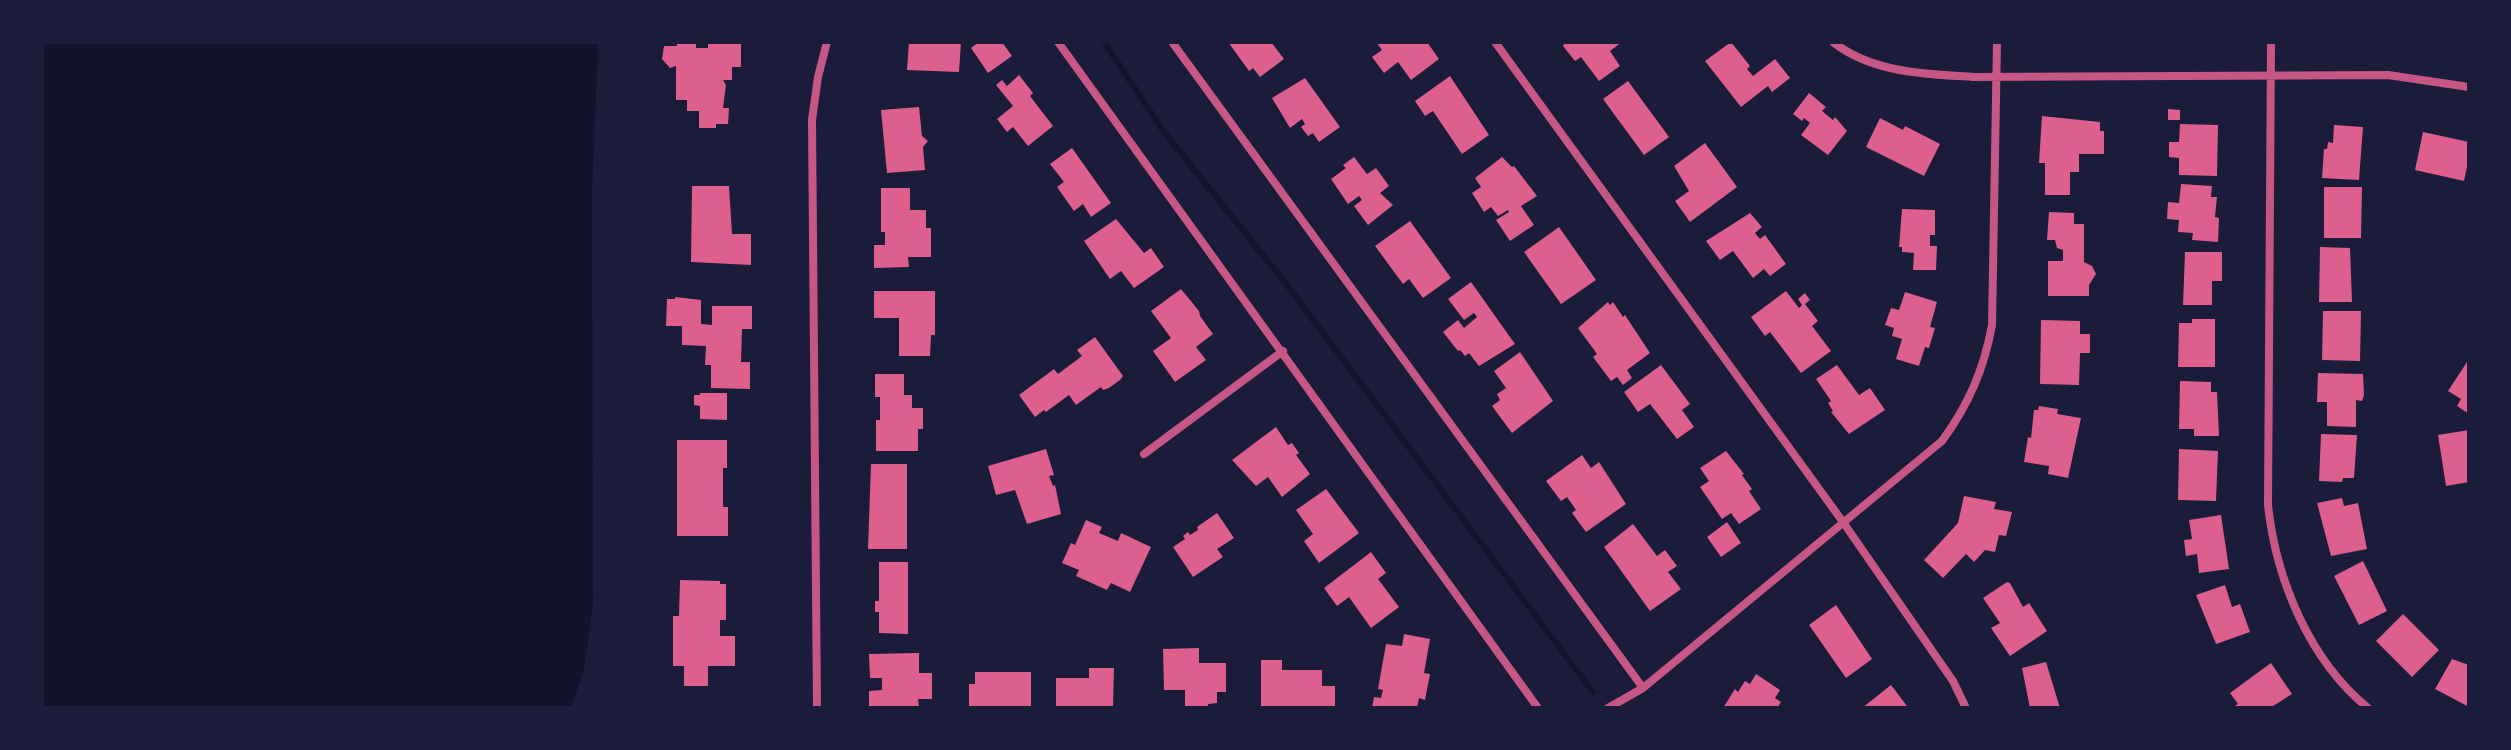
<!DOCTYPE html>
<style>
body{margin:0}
#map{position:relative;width:2511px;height:750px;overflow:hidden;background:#1b1b3a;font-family:Overpass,sans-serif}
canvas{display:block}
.frame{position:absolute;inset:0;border:44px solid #1b1b3a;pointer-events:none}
</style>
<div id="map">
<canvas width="2511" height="750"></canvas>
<div class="frame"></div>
</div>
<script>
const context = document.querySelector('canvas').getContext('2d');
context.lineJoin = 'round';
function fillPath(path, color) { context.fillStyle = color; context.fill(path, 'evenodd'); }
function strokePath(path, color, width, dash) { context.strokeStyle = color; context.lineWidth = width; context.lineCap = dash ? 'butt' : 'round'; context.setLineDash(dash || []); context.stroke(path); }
const water = new Path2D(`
 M42,42h556l-6,153 1,407 -9,68 -13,38h-529z`);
const stream = new Path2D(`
 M1104,42l60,90 123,153 306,407`);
const building = new Path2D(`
 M677,42h19v6h12v-6h33v25h-9v13h-9l3,5 -3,23h6l-1,16h-12v4h-17v-17h-12v-11h-11v-34l-6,2 -8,-9 2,-13h13z
 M909,42h52l-2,30 -52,-2z
 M979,42h23l10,14 -24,17 -17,-25z
 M1228,42h43l13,17 -24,18 -7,-9 -4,3z
 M1376,42h51l12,17 -28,21 -13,-18 -14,11 -12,-16 10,-7z
 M1565,42h57l-12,9 10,15 -21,15 -18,-24 -6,4 -12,-15z
 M1731,42l19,24 -3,3 6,7 22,-17 15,19 -18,14 -4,-6 -27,21 -36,-46z
 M1019,75l14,18 -3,3 23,30 -25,20 -15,-19 -6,5 -10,-13 16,-13 -17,-21 6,-5 5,6z
 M1450,76l39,59 -27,19 -29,-43 -8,5 -10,-15z
 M1305,78l35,49 -21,15 -6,-9 -5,3 -7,-9 4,-3 -3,-5 -12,9 -18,-30z
 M1628,81l41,56 -25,18 -41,-56z
 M1809,93l17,14 -4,4 11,9 2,-3 12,14 -19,24 -27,-20 9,-12 -6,-5 -2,3 -9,-7z
 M919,107l3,29 6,5 -5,6 2,23 -38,3 -6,-63z
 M2168,109l12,1v10h-12z
 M2042,116l58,6v9h4v23h-25v18h-9v23h-25v-32h-6z
 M1880,118l23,12 2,-4 35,18 -16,32 -58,-29z
 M2180,124l38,1 -1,51 -38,-1v-17l-10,-1v-15h10z
 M2334,125l29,2 -4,53 -37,-2 2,-29h3l1,-7 5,1z
 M2423,132l46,10v15l-5,24 -49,-11z
 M1705,143l32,44 -47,35 -15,-21 14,-10 -15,-25z
 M1072,148l39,55 -20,14 -8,-13 -9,7 -17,-24 7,-5 -14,-18z
 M1354,157l13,17 9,-6 13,18 -9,7 13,12 -25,20 -14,-19 8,-6 -3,-4 -11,8 -17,-25 15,-11 -3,-3z
 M1502,157l10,10 2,-1 23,30 -16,10 13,19 -24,16 -14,-21 13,-8 -1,-2 -10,6 -7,-9 -7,5 -12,-19 9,-6 -6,-9z
 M2181,184l31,2 -1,11h6l-2,20 4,1 -1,24 -26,-2 1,-7 -15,-1 1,-12 -12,-1 1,-17 11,1z
 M692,186h37l3,48h19v31l-60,-3z
 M2324,187h38l-1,51h-37z
 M881,188h29v22h16v18h5v29h-23l1,10 -35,1v-23h11v-13h-4z
 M1902,209l33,1v25h-5v11h7l-1,24h-23l1,-17 -12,-1v-5h-3z
 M2049,212l25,1v11h10v38l8,4 4,8 -7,11v11h-41v-35h15v-11l-6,-2 -2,-8h-8z
 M1750,213l12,14 -7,6 5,6 5,-4 21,29 -16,12 -6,-7 -11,9 -20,-27 -13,9 -14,-19z
 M1116,219l28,34 7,-5 13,19 -30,21 -13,-17 -11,8 -26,-38z
 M1410,221l41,57 -28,20 -14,-19 -6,5 -28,-38z
 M1559,227l37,53 -35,24 -37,-52z
 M2320,247l30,1 2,54h-33z
 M2185,252h37v29h-10v24h-29z
 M1471,282l44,62 -36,22 -10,-13 -4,3 -5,-6 -2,1 -15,-19 15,-12 6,8 13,-11 -3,-4 -10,7 -16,-21z
 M1181,289l18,22 1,5 13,18 -17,13 10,13 -31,22 -22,-31 18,-13 -20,-27z
 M874,291h61v44h-4l-1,21h-31v-38h-25z
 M1786,291l13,17 3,-3 -4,-6 7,-6 5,7 -5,4 13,17 -6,5 19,25 -30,22 -31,-41 -5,4 -14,-19z
 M1905,292l32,10 -7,25 5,1 -6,20 -4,-1 -6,19 -23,-7 6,-20 -10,-3 2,-8 -9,-3 6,-17 8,2z
 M675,297l26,3v24l11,1v-19h40v23h-10l-1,33h9v27l-39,-1v-23h-6l1,-19 -24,-1v-19h-16l1,-27h8z
 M1608,302l2,3 3,-3 10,15 2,-2 25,38 -23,17 5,8 -9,7 -6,-8 -6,4 -18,-24 4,-3 -19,-26z
 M2323,311h38l-1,50 -38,-1z
 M2192,319h23v48h-37l1,-44h13z
 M2041,320l39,1v13h10v19h-10l-1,32 -39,-1z
 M1095,337l28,39 -3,4 -11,8 -6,2 -2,-3 -25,18 -7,-10 -23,17 -2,-2 -9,7 -16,-22 35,-26 4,5 24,-18 -5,-6z
 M1520,352l33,49 -41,32 -20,-27 8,-6 -3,-6 9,-6 -12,-17z
 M2469,359v55l-12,-8 4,-7 -13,-8z
 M1661,365l29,39 -8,6 12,17 -17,12 -27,-35 -12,8 -14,-20z
 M1837,365l22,30 11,-7 15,22 -36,24 -18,-22 2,-1 -5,-8 3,-2 -15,-22z
 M2318,373l45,1 1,21 -2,6 -6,-1v27l-29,-1v-24h-10z
 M875,374h29v21h8v13h11v21h-5v22h-42v-31h4v-23h-5z
 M2180,381l31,1v10h6l2,44h-25v-7h-15z
 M700,393h27v27l-27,-1v-13l-6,-1v-10h6z
 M2039,406l19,3 -1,5 24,4 -13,60 -20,-4 1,-8 -25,-4 4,-25 3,1 3,-28h4z
 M1276,427l12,18 4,-2 7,10 -3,2 14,19 -28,23 -14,-20 -12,9 -24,-26z
 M2469,430v52l-23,4 -8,-51z
 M2321,434l36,1 -3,43h-11l-1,4 -23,-1z
 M677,440h50v28h-4v39h5v29h-51z
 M1046,449l8,26 -5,1 4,10 2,-1 6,29 -34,10 -12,-34 -19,5 -8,-29z
 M2179,449l39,2 -2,50 -38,-1z
 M1726,451l18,23 -2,1 10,14 -3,2 12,18 -22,15 -8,-11 -9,6 -22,-32 9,-6 -9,-13z
 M1582,455l9,13 8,-6 27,42 -40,28 -14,-19 4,-3 -9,-13 -6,4 -15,-20z
 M871,464h36v85h-39z
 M1326,489l33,44 -40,30 -15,-22 9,-7 -17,-24z
 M1964,496l32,6 -2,7 18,3 -6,24 -7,-1 -4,17 -10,-2 -11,12 -8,-8 -23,24 -19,-18 34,-37z
 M2342,498l2,8 14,-3 9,46 -36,7 -14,-53z
 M1217,513l17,25 -17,11 6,8 -30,20 -20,-30 12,-8 -2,-3 5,-4 2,3 8,-5 -1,-3z
 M2221,515l8,54 -30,4 -2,-19 -11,2 -2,-16 8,-1 -3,-19z
 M1086,520l16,7 -3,6 19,8 3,-8 30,14 -21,45 -19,-9 -4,7 -31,-14 3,-6 -17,-7 9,-20 4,2z
 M1727,522l14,21 -20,14 -14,-20z
 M1633,524l24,32 8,-6 12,16 -9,6 13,17 -31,22 -46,-64z
 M1371,552l15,21 -8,6 21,28 -28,21 -22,-31 -12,9 -13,-18z
 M2363,561l24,50 -28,14 -25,-49z
 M879,562h29v72l-29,-1v-21h-4v-11h4z
 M680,580l40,1v3h6v36h-6v16h15v30h-27v20h-24v-20h-11v-50h6z
 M2007,582l3,1 13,24 6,-4 18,28 -37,25 -19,-28 9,-5 -17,-25z
 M2225,585l7,22 8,-3 10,28 -34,12 -20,-49z
 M1836,605l36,54 -26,19 -37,-53z
 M2403,614l36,36 -27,27 -36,-36z
 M1404,634l26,5 -6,34 6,1 -5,26 -6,-2 -2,10h-45l2,-11 7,1 2,-8 -5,-1 8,-45 16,2z
 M1199,648v15h27v29h-9v11l-9,1v4h-23v-18h-21l-1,-41z
 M919,653v20h13v26h-14l1,9h-50v-17l13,-1v-12h-12l-1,-24z
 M2452,659l17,6v42l-34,-18z
 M1261,660h21v10h40v16h13v22h-74z
 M2046,662l14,46h-30l-8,-40z
 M2271,663l21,31 -22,14h-38l6,-4 -8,-11z
 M1089,668h25l-1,40h-57v-30h33z
 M975,672h56v36l-62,-2v-22h6z
 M1756,674l24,16 -5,8 6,4 -4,6h-54l12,-19 3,3 7,-11 5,3z
 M1891,685l16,21 -45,2z`);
const minor = new Path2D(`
 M1058,42l480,666
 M1172,42l471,646
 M1495,42l348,480 110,159 13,27
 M1833,42c39,31 93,32 140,35l415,-2 81,12
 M2271,42l-3,463c8,74 41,155 100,203
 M1144,454l139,-103
 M817,708l-5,-588 6,-43 9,-35
 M1608,708l35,-20 299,-247c27,-37 42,-72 50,-116l5,-283`);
fillPath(water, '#12122b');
strokePath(stream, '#12122b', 6);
fillPath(building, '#dd5f8e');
strokePath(minor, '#c65784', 8);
</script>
